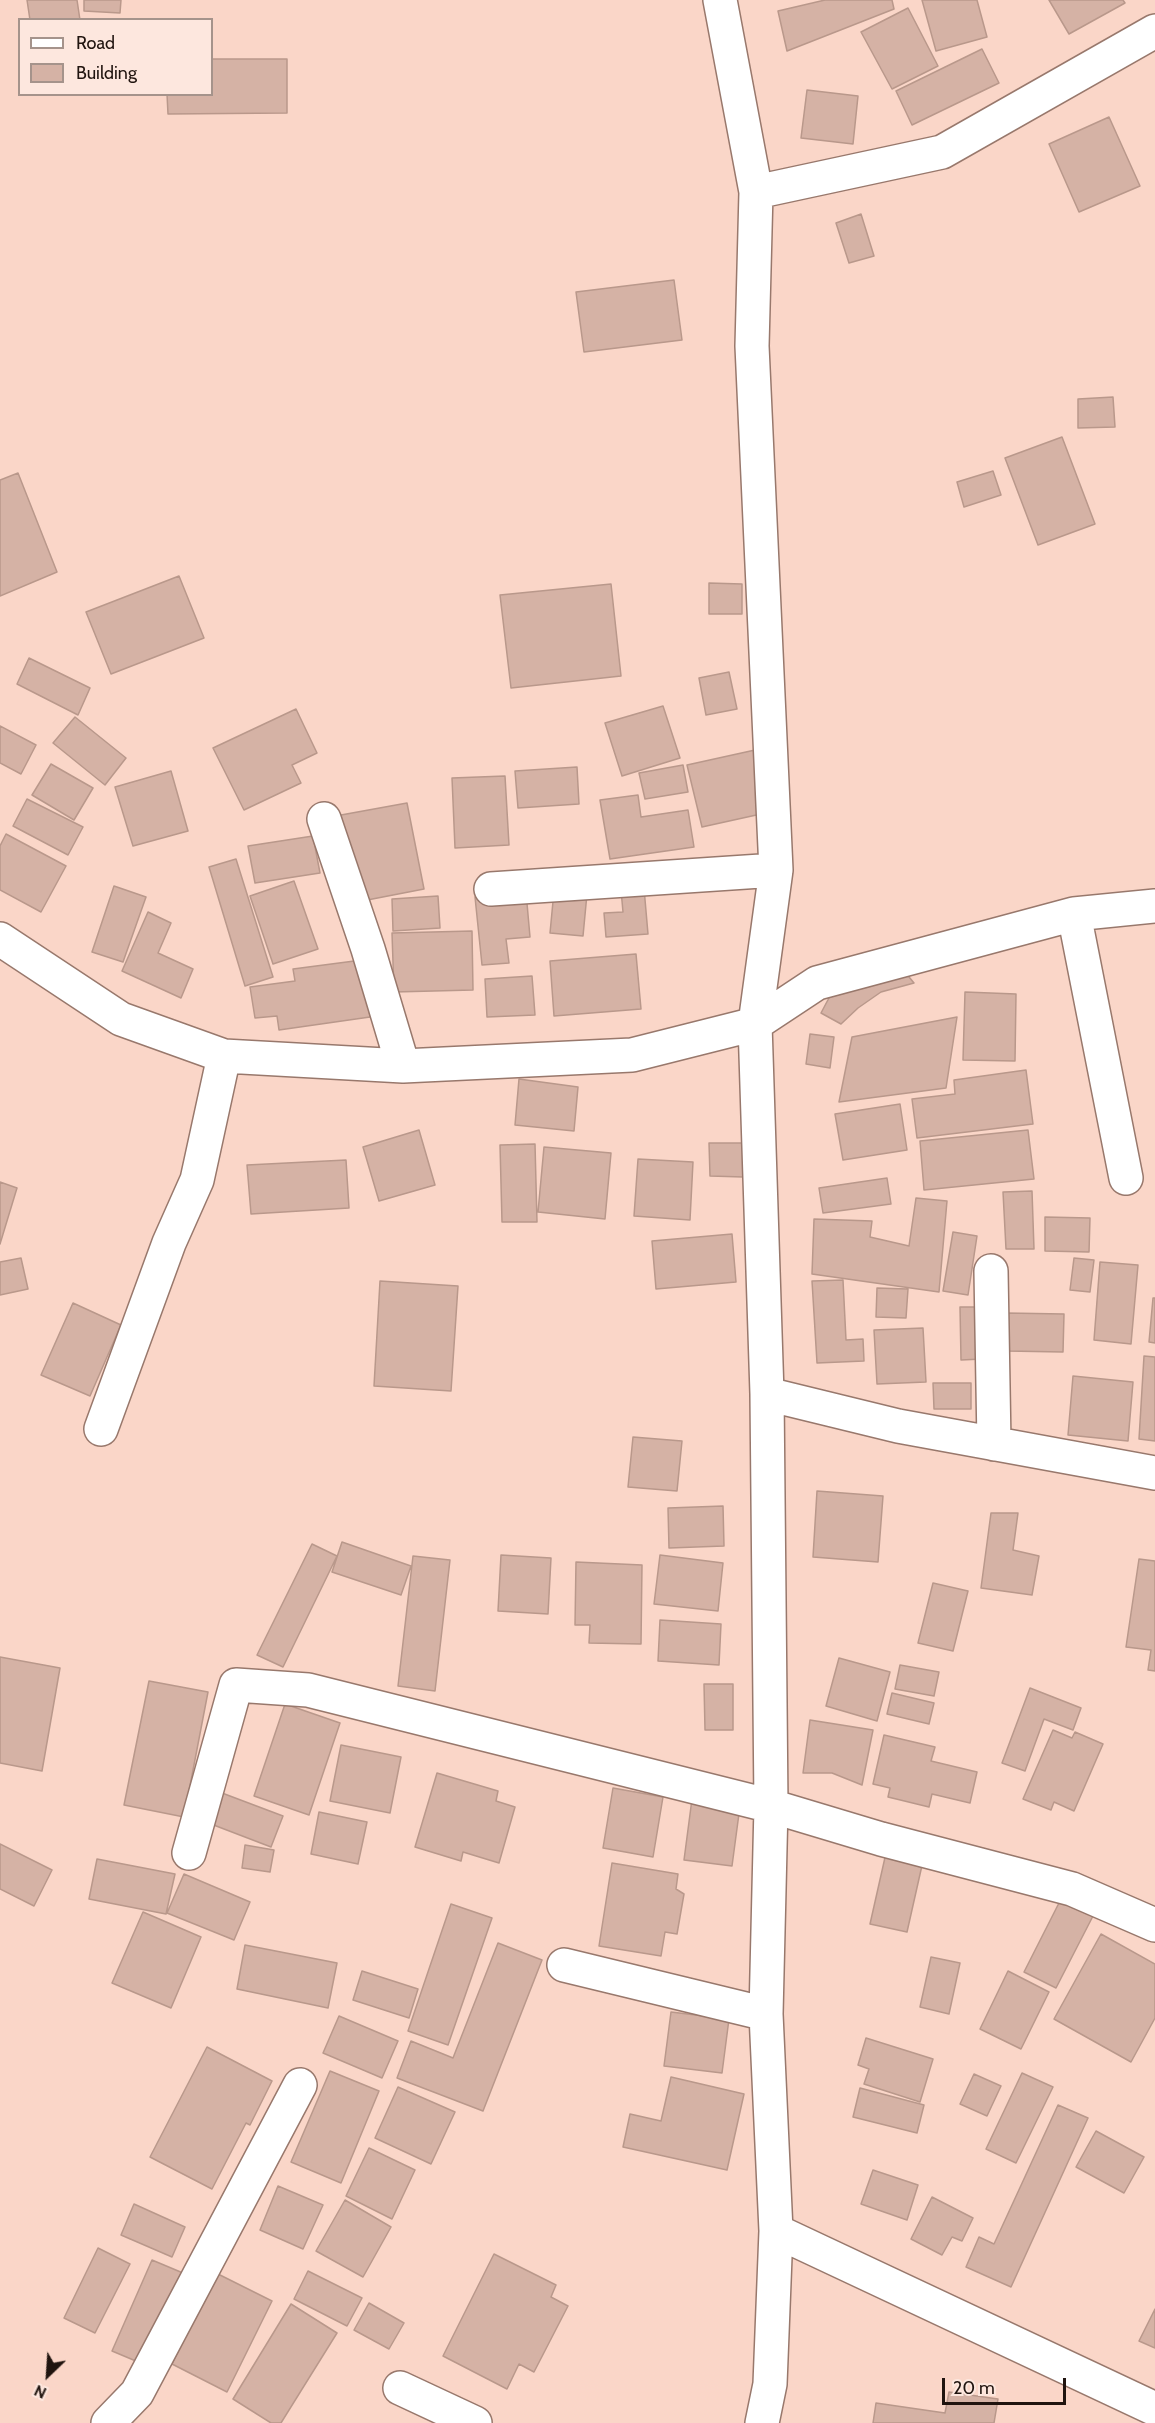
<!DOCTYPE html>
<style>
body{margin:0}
#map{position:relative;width:1155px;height:2423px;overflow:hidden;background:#fad6c8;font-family:Cabin,sans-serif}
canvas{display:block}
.legend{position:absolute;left:18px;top:18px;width:195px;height:78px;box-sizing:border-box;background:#fde7de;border:2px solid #a5938b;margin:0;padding:8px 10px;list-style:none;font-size:18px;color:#20140f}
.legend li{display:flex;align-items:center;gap:12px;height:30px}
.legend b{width:30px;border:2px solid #a5938b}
.north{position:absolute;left:18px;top:2345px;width:60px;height:60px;-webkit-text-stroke:4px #fde7de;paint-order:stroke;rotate:205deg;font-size:16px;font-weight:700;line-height:24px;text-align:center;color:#20140f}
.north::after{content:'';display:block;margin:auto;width:21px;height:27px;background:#20140f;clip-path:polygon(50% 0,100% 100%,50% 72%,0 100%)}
.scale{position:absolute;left:942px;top:2378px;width:124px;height:27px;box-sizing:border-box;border:3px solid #20140f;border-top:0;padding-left:8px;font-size:18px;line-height:21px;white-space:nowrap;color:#20140f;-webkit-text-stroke:4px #fde7de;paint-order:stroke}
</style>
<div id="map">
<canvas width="1155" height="2423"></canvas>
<ul class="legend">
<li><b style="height:8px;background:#fff"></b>Road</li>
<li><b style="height:16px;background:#d5b2a5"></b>Building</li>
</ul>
<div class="north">N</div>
<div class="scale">20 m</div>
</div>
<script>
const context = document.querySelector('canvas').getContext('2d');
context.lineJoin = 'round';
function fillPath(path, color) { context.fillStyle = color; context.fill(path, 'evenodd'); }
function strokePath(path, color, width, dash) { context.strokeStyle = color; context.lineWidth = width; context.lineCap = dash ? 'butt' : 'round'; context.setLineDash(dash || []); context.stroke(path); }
const building = new Path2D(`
 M27,0h50l3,20h-50z
 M84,0h37l-1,13 -36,-2z
 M825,0h67l2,9 -107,42 -9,-40z
 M922,0h55l10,37 -51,14z
 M1049,0h74l2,3 -56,31z
 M908,8l30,58 -46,23 -31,-57z
 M982,49l17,34 -87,42 -16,-34z
 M212,59h75v54l-119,1 -1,-20h45z
 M807,90l51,6 -5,48 -52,-6z
 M1109,117l31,69 -61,26 -30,-68z
 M861,214l13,42 -25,7 -13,-40z
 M674,280l8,60 -98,12 -8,-60z
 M1113,397l2,30 -37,1v-29z
 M1062,437l33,87 -57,21 -33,-87z
 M993,471l8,24 -37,12 -7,-25z
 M18,473l39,99 -57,24v-116z
 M179,576l25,62 -93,36 -25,-62z
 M709,583l33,1v30h-33z
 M611,584l10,92 -110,12 -11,-93z
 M29,658l61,30 -12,27 -61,-31z
 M729,672l8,37 -31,6 -7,-37z
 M663,706l17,52 -58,18 -17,-53z
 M296,709l21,44 -25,12 9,18 -57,27 -31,-62z
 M75,717l51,41 -21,27 -52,-42z
 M0,726l36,19 -15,29 -21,-11z
 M755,750l15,62 -68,15 -15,-62z
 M51,764l42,24 -19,32 -42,-25z
 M683,765l5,27 -43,7 -6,-26z
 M577,767l2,37 -61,4 -3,-37z
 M171,771l17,60 -55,15 -18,-59z
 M505,776l4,69 -54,3 -3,-70z
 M638,795l3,22 47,-7 6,37 -84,12 -10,-59z
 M27,799l56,28 -15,28 -55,-29z
 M407,803l17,86 -67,13 -16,-87z
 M6,834l60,32 -25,46 -41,-22v-44z
 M313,836l7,37 -65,10 -7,-37z
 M236,859l37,118 -28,9 -36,-119z
 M294,881l24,68 -45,15 -23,-68z
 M114,886l32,11 -23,65 -31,-10z
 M644,888l4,46 -42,3 -2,-24 19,-1 -2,-22z
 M554,891l33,3 -4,42 -33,-3z
 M526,892l4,45 -24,2 3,24 -27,2 -7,-68z
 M438,896l2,32 -47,3 -1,-32z
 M148,912l23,11 -13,30 35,16 -12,29 -59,-27z
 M472,931l1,59 -79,2 -2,-59z
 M636,954l5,55 -87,7 -4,-55z
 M362,960l8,57 -91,13 -2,-14 -22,2 -5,-31 45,-6 -2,-12z
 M900,966l14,17 -33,9 -23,16 -17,16 -20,-11 9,-17z
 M532,976l3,39 -48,2 -2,-38z
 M965,992l51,2 -1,67 -52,-1z
 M957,1017l-11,71 -107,14 13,-65z
 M810,1034l24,3 -4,31 -24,-4z
 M1026,1070l7,54 -116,14 -5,-39 43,-5 -1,-14z
 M519,1079l59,8 -4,44 -59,-6z
 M900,1104l7,46 -64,10 -8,-46z
 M419,1130l16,55 -56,16 -16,-54z
 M1028,1130l6,49 -110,11 -4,-49z
 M709,1143h34v34l-33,-1z
 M535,1144l2,78h-35l-2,-77z
 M544,1147l67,6 -6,66 -67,-7z
 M638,1159l55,3 -3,58 -56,-4z
 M346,1160l3,48 -98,6 -4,-49z
 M887,1178l4,26 -68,9 -4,-25z
 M0,1182l17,6 -17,56z
 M1032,1191l2,58h-28l-3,-57z
 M916,1198l31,3 -8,91 -127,-18 2,-55 58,2 -2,16 39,9z
 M1045,1217l45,1 -1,34 -44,-1z
 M953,1232l24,4 -9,59 -25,-4z
 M732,1234l4,48 -80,7 -4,-48z
 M21,1258l7,31 -28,6v-33z
 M1074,1258l20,2 -4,32 -20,-2z
 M1100,1262l38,3 -7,79 -37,-4z
 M843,1280l3,60 17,-1 1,22 -47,2 -5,-82z
 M380,1281l78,5 -7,105 -77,-5z
 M877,1288l31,1 -2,29 -30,-1z
 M1153,1298h2v45l-6,-1z
 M73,1303l48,22 -31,71 -49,-21z
 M960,1307h21l1,52 -21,1z
 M1006,1313l58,1 -1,38 -57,-1z
 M923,1328l3,54 -49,2 -3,-54z
 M1144,1356l11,1v84l-16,-2z
 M1073,1376l60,6 -5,59 -60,-6z
 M933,1383h38v26h-37z
 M633,1437l49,4 -5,50 -49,-4z
 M817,1491l66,5 -5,66 -65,-5z
 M723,1506l1,40 -55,2 -1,-40z
 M991,1513h27l-5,37 26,6 -7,39 -51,-7z
 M342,1542l69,24 -10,29 -69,-23z
 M312,1544l25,12 -54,111 -26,-12z
 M501,1555l50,3 -3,56 -50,-3z
 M660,1555l63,8 -5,48 -64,-7z
 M413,1556l37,4 -15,131 -37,-5z
 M1139,1559l16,2v110l-7,-1 3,-20 -25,-3z
 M576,1562l66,3 -1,79 -52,-1 1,-18h-15z
 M933,1583l35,8 -15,60 -35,-8z
 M660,1620l61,4 -2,41 -61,-4z
 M0,1657l60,11 -18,103 -42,-8z
 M839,1658l51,14 -13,49 -51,-15z
 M900,1665l39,7 -5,24 -39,-7z
 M149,1681l59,11 -24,125 -60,-12z
 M704,1684h29v46h-28z
 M1030,1688l51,20 -8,22 -29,-11 -19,52 -23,-8z
 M892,1693l42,10 -5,21 -42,-10z
 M285,1704l55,19 -31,92 -55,-19z
 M810,1720l63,10 -11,55 -30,-12h-29z
 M1053,1730l19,8 3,-6 28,12 -29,67 -20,-9 -3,8 -28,-11z
 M884,1735l51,12 -4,14 46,11 -7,31 -38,-9 -3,13 -41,-10 2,-9 -17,-4z
 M341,1745l60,12 -11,56 -60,-12z
 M437,1773l61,18 -2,10 19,6 -16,56 -36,-11 -2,9 -46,-14z
 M613,1788l50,9 -10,60 -50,-9z
 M222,1793l61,23 -12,31 -60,-23z
 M692,1799l48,7 -8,60 -48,-6z
 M319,1812l48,10 -9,42 -47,-10z
 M0,1844l52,26 -18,36 -34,-17z
 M245,1845l29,5 -4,22 -28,-4z
 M886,1853l37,8 -16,71 -37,-8z
 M97,1859l78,15 -9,40 -77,-15z
 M612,1863l66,11 -2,15 8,5 -7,40 -12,-2 -4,24 -62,-10z
 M184,1874l66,28 -16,38 -67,-27z
 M1061,1899l32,17 -37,72 -32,-16z
 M451,1904l41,14 -44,127 -40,-14z
 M143,1912l58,25 -30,71 -59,-25z
 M1101,1934l54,30v54l-24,44 -77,-43z
 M498,1943l44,17 -59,151 -86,-33 14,-37 42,17z
 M245,1945l92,18 -9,45 -91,-19z
 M931,1957l29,6 -11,51 -29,-7z
 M362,1971l56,18 -9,29 -56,-18z
 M1008,1971l41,21 -28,57 -41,-20z
 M671,2012l58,7 -7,54 -58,-7z
 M339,2016l59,25 -16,37 -59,-25z
 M866,2038l67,21 -13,43 -56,-18 5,-15 -11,-4z
 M207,2047l65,34 -22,44 -4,-2 -34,66 -62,-32z
 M330,2071l49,20 -38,92 -50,-21z
 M1022,2073l31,14 -37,76 -30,-14z
 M974,2074l27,12 -14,30 -27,-12z
 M671,2077l73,17 -17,76 -104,-23 7,-33 31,7z
 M398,2087l57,25 -24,52 -56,-26z
 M860,2088l64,17 -7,28 -64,-16z
 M1058,2105l30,13 -77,169 -45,-20 13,-30 15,7z
 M1096,2131l48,26 -20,36 -48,-26z
 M369,2148l46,22 -23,49 -46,-23z
 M873,2170l45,15 -11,35 -46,-16z
 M278,2186l45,19 -20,44 -43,-19z
 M932,2197l41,21 -11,23 -10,-4 -10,18 -31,-16z
 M345,2200l46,27 -28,50 -47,-26z
 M134,2204l51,23 -13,30 -51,-22z
 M98,2248l32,16 -35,69 -31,-15z
 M494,2254l62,31 -5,12 17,9 -34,66 -15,-8 -12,25 -64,-33z
 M152,2260l31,13 -40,91 -31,-13z
 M308,2271l54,27 -15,28 -53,-27z
 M216,2273l56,28 -45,91 -55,-28z
 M369,2303l35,20 -15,26 -35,-19z
 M291,2304l46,29 -56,90h-10l-38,-24z
 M1155,2309v39l-16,-7z
 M949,2392l49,7 -4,24h-121l3,-20 69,10z`);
const minor = new Path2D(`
 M720,0l36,192 -4,154 24,524 -21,154 12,370 4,412 -5,208 10,217 -6,153 -8,39
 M756,192l186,-40 213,-121
 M324,819l44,130 35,117
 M491,889l285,-19
 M1074,914l52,264
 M0,939l121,80 103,37 179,10 229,-11 123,-31 62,-41 257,-69 81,-8
 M991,1271l3,173
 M767,1394l131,32 257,47
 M101,1429l68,-186 28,-63 27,-124
 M189,1853l47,-168 72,5 463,116 110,33 191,50 83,36
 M564,1965l202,49
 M776,2231l379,178
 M400,2388l75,35
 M108,2423l29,-30 163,-308`);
fillPath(building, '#d5b2a5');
strokePath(building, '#b9988b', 1.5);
strokePath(minor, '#98786c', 36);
strokePath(minor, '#fff', 33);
</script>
